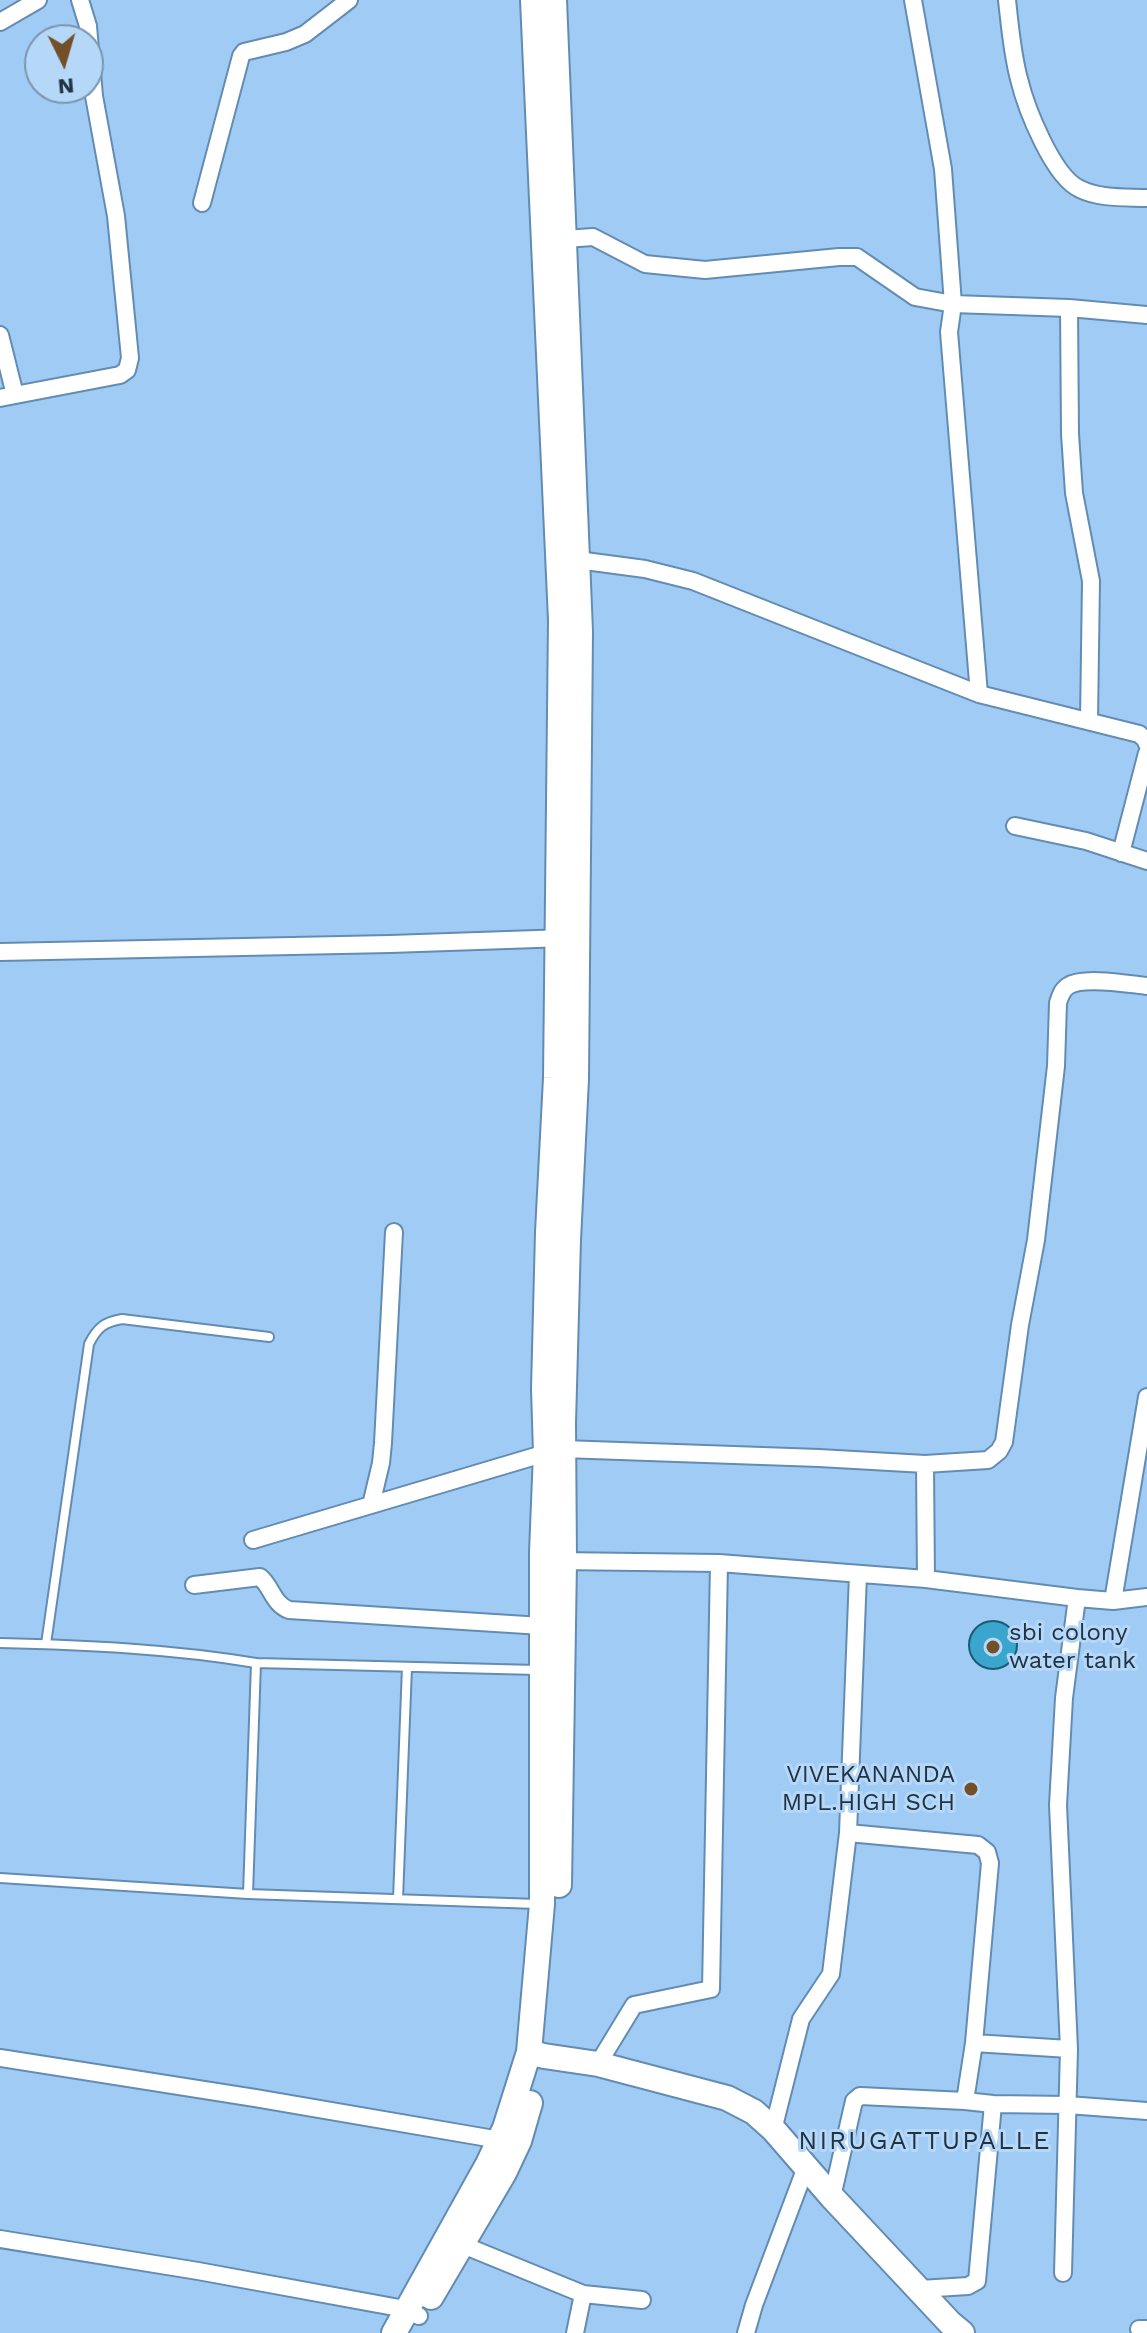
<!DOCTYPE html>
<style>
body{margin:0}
#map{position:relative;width:1147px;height:2333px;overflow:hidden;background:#a0cbf4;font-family:"Work Sans",sans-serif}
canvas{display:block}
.north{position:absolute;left:24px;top:24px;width:80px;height:80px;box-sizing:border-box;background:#b5d7f8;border:2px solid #7a95b0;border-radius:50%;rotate:175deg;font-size:22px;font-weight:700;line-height:32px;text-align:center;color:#213343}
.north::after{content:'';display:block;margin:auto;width:28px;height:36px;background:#735029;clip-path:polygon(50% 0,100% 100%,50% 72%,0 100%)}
</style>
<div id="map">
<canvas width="1147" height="2333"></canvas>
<div class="north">N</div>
</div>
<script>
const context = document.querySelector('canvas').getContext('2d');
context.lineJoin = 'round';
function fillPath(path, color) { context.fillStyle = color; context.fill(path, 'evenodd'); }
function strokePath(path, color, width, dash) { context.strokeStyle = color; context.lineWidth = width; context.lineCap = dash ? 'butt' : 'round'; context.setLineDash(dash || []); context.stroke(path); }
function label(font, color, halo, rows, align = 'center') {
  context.font = font + ' "Work Sans",sans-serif'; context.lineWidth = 6; context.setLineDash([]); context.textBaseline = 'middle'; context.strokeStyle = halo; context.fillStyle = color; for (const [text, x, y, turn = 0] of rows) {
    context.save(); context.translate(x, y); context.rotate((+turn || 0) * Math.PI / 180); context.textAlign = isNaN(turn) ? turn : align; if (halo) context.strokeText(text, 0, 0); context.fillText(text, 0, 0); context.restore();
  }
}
const building = new Path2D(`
 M969 1645a24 24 0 1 1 48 0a24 24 0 1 1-48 0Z`);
const service = new Path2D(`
 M0,1643c86,2 172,6 256,20l-8,231
 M46,1644l43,-300c8,-16 15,-22 33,-25l147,18
 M256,1663l281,7
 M0,1878l248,16 289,10
 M398,1899l9,-232`);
const minor = new Path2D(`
 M1007,0c3,26 5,53 12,79 7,29 34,98 61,110 20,10 46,8 67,9
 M0,22l38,-22
 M202,203l39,-147 3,-4 42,-10 19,-8 44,-34
 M565,239l28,-2 52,27 60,6 134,-13h18l58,40 38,7 -10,-135 -30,-169
 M1069,308l1,126 4,59 17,88 -2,139
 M0,335l15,60
 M0,398l120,-23 7,-5 3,-12 -14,-142 -22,-120 -6,-70 -8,-26
 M570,559l75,10 48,12 286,113 160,40 6,5 2,5
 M979,694l-30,-362 4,-28 116,4 78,7
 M1015,826l71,15 61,20
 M1121,853l26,-100
 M0,952l390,-8 176,-6
 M563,1449l256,9 106,6 63,-4 11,-9 5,-9 16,-117 16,-85 20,-174 2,-63c2,-7 4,-13 10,-17 15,-10 60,-2 79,0
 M925,1464l1,115
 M371,1505l10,-42 2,-20 11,-211
 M253,1540l293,-87
 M556,1561l163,2 207,16 151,19 36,3 34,-4
 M194,1585l66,-8c12,10 13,27 29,33l253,16
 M1113,1601l34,-204
 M848,1833l130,12 9,7 3,11 -16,180 -9,58 28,3 75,1 79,6
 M974,2043l95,6
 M0,2058l255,40 245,42
 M598,2064l36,-59 77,-16 8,-426
 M773,2130l28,-111 30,-45 17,-141 10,-259
 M832,2197l22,-96 6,-5 105,5
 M0,2239l198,32 207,38 14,7
 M463,2245l120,49 -8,39
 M1063,2273l6,-224 -11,-244 6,-107 13,-100
 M920,2289l48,-3 9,-5 16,-177
 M583,2294l59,6
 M1139,2329h8
 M746,2333l8,-28 52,-138`);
const secondary = new Path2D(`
 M554,0l26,631 -4,448 -8,161 -5,183 1,137 -5,325
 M529,2052l15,4 54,8 129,34 27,14 19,17 59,68 118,126 12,10
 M431,2297l73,-124 15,-32 11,-38
 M394,2333l94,-169 17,-36 24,-76 13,-148v-352l4,-99 -2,-64 4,-157 8,-154 5,-458 -28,-620`);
const markers = [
 [993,1647,8,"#735029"],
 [971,1789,8,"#735029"]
];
const poiNames = [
 ["sbi colony",1009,1633],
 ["water tank",1009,1661],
 ["VIVEKANANDA",955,1775,"right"],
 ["MPL.HIGH SCH",955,1803,"right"]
];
const neighbourhoodNames = [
 ["NIRUGATTUPALLE",925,2141]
];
fillPath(building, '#3aa5cd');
strokePath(building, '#1a5a72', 2);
strokePath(service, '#638cb2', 12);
strokePath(minor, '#638cb2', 20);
strokePath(secondary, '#638cb2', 28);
strokePath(service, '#fff', 8);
strokePath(minor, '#fff', 16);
strokePath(secondary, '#fff', 24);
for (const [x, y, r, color] of markers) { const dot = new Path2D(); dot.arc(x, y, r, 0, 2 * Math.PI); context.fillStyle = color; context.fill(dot); strokePath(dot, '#b5d7f8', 3); }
label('24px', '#213343', '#b5d7f8', poiNames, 'left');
context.letterSpacing = '2px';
label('26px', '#213343', '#b5d7f8', neighbourhoodNames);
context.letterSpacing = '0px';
</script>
